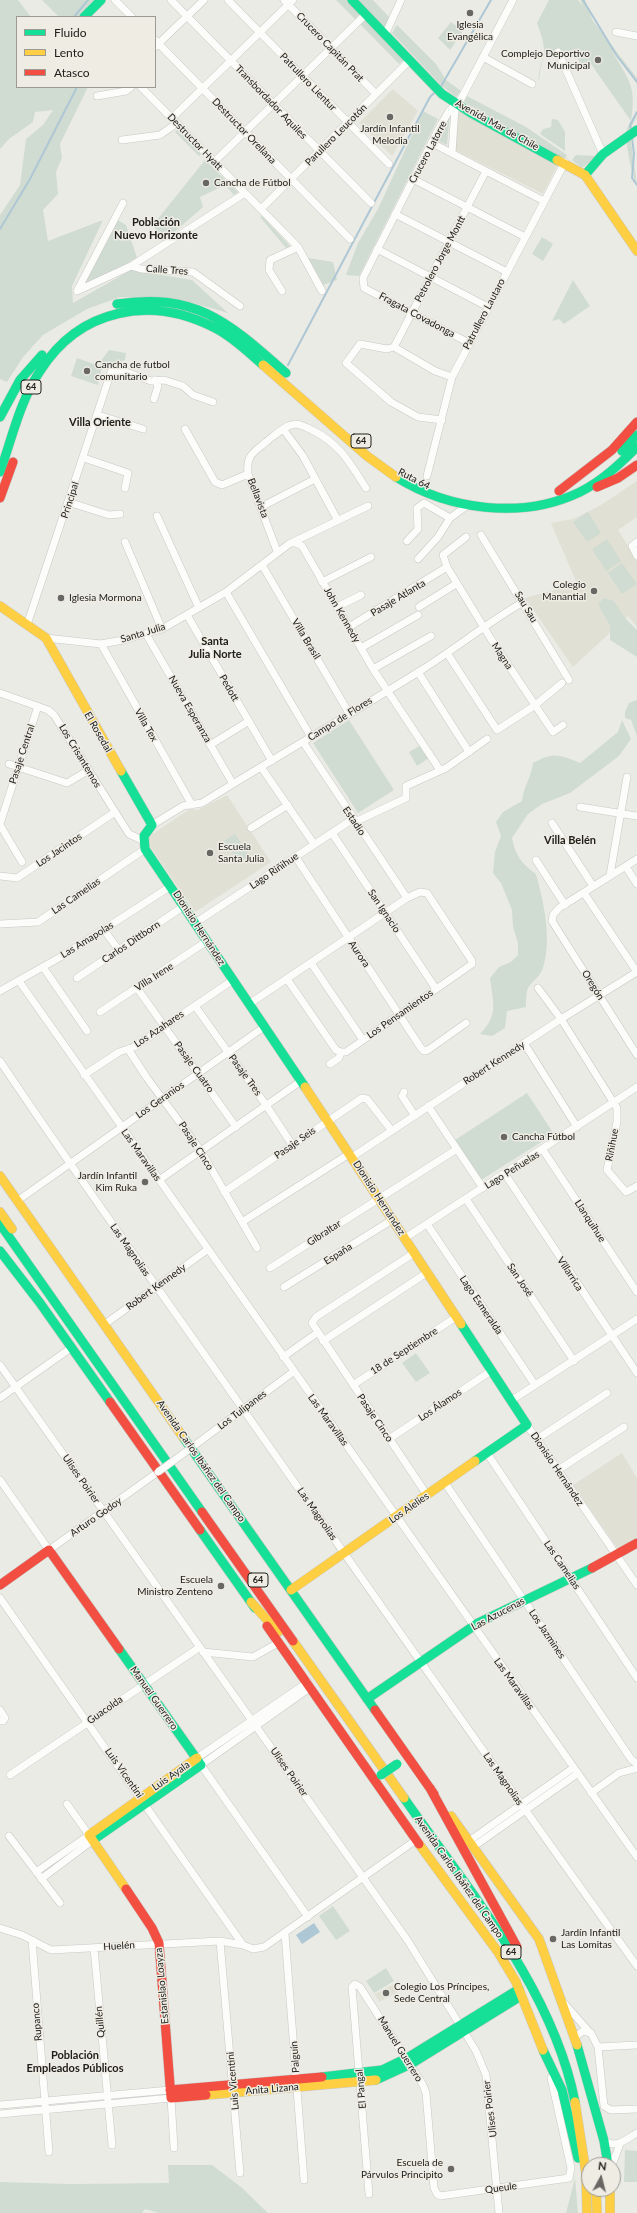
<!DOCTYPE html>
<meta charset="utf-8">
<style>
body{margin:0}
#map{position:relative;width:637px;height:2213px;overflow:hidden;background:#ebebe6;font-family:Lato,sans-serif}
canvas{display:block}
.legend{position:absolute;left:16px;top:16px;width:140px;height:72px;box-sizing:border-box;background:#eeece3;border:1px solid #9c9a94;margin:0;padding:5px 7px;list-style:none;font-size:12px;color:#21201d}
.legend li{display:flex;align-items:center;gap:8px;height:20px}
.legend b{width:20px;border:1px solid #9c9a94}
.north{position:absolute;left:581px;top:2157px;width:40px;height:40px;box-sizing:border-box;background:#eeece3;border:1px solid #9c9a94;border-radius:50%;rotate:7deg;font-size:11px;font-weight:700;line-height:16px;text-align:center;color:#21201d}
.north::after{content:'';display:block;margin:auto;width:14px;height:18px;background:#686763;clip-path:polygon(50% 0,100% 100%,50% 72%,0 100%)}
</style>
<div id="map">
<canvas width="637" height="2213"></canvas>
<ul class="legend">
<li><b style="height:5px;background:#16e098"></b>Fluido</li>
<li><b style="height:5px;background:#ffcf43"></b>Lento</li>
<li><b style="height:5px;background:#f24e42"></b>Atasco</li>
</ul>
<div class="north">N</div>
</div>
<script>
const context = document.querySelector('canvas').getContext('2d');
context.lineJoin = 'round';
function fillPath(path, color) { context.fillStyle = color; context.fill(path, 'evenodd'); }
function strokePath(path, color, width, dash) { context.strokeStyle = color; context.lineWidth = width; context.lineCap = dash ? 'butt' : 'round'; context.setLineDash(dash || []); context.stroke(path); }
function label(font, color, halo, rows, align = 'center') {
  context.font = font + ' Lato,sans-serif'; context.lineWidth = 3; context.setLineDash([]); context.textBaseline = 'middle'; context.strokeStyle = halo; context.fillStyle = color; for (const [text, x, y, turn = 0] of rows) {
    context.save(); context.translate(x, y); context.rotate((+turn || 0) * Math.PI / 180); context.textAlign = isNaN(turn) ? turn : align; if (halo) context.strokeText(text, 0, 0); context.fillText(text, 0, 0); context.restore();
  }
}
const built = new Path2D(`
 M393,89l25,22 -26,45 -33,-33z
 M462,110l96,54 -15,30 -88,-44 3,-37z
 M637,481v36l-19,13 19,30v67l-9,-11 -55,51 -48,-69 52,-14 -26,-61 22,-4 28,-14z
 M227,795l44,67 -76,50 -46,-67 -1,-8 42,-28 8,1z
 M622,1453l15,25v59l-19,12 -45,-64z
 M394,1984l4,8 -19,10 -4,-8z`);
const green = new Path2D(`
 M0,0h18l13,17h-14v70h71l-28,57 2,14 -6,14 2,22 -15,16 5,31 55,-21 -31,66 1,17 58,-33 61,10 36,33 -45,-13 -63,-3 -33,12 -44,26 -20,22 -16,25 -7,-3v-164l20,-30 6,-46 17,-14 10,-15 -18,2 -2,10 -24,17 -9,10z
 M42,0h53l-16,17h-20z
 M336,0h11l13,14 -5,5z
 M355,0h18l17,18 -5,12z
 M549,0h29l5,7 -3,-7h5l8,21 44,57v6l-11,-17 -14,-16c16,28 25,34 19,70l-40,-57 -10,1 -6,-13 -27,4 -3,-6 -5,21 -1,11c-2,-11 4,-20 5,-31 0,-10 -4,-19 -7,-28z
 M364,16l41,42 -6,6 -41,-42z
 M451,22l12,9 -13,19 -12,-12z
 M397,25l39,39 10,16 15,11 -5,6 -14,-11 -50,-53z
 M467,96l59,31 41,28 -2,5 -101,-58z
 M423,111l15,8 -79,157 -13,-1 12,-32 20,-34z
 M637,112c0,9 -7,13 -7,22l7,51c-5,-7 -13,-48 -10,-56 2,-6 8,-11 10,-17z
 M450,113l-3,32 -11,-5z
 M552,119l6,1 7,12v19l-25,-17 3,-5 8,-2z
 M177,130l24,24 -2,2 -24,-24z
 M576,155l21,1 -15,12 -10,-8z
 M205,160l33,32 -4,3 -9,-10 -25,12 3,10 -40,35 -10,-17z
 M262,216l28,30 -4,2 -26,-31z
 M118,220l8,5 11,33 -58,32z
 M542,237l11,7 -10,17 -11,-7z
 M308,258l25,4 4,18 -14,5z
 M573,280l17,26 -26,18 -5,-5 -7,2z
 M109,350l17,3 -1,7 -13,5 -12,-3z
 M77,358l25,9 -4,18 -27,-9z
 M588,512l13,21 -14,9 -14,-20z
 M607,539l14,22 -15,10 -14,-22z
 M622,563l15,21 -15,10 -14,-21z
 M604,598l10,3 11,17 12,12v27l-27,-17v-14l-12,-22z
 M637,700v36l-6,-16 -6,-2v-6l4,-9z
 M349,720l45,70 -36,23 -45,-70z
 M622,720l9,19 -12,17 -49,37 -28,11 -14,10 -16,24c3,17 10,26 24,36 8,29 16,65 7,94 -3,9 -11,13 -15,20 -2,5 -2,13 -2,19l-19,4 -2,17 -13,8 -12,-2c19,-19 13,-32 10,-56l9,-11 12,-5 7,-7v-12l-5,-16 -1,-17 -11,-27 -8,-10 2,-21 6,-16 -5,-14 7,-10 19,-11c2,-16 9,-23 11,-38 20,-11 26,-9 47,0l38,-31z
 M421,745l8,13 -12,8 -8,-14z
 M235,834l15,22 -11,7 -15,-22z
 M527,1093l27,41 -73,46 -26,-40z
 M416,1353l14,20 -14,9 -14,-19z
 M333,1906l17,25 -14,9 -17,-24z
 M386,1968l8,13 -20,12 -8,-12z
 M625,2150l12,1v31h-13z
 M168,2165h44l29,22 27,26h-109l-14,-4 -3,4h-142v-31l71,2 98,-1z
 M575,2178l3,35h-12z`);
const water = new Path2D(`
 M314,1923l6,9 -18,12 -6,-9z`);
const stream = new Path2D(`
 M583,0l34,56 20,26
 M74,17l14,-17
 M440,88l51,-88
 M631,130l-1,-5 7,-13
 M632,138l2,16 -2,24 5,7
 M0,229l30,-50 47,-92
 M288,365l142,-268 5,-5`);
const street = new Path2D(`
 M115,0l17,17
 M171,0l200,203
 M228,0l161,164
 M284,0l92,94
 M616,32l21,4
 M385,35l16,-35
 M155,40l195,199
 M155,47l49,-47
 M558,52l45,102
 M483,57l49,27
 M141,87l157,160 24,44
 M97,96l29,-5 5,-4
 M172,118l121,-118
 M122,140l38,-5 17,-12
 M432,143l112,58
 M452,153l3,-45
 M214,162l152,-148
 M413,179l112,58
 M261,209l149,-149
 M395,214l112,58
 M377,249l111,58
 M131,266l10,3 52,3 47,34
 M77,291l54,-25 114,-73
 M77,291l46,-88
 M282,291l-13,-21 1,-10 28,-13
 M469,343l-105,-55 -1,-10 75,-148 11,-19 12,-12 52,-99
 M394,347l92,-176
 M154,399l4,-13 -3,-6
 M98,415l45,14
 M442,420l-24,-3 -27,-15 -45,-39 14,-19 27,5 7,-2 41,24 17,6
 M185,429l30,53 7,3 26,-11
 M283,429l20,27 34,63
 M84,458l44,15 -3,15
 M427,476l25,-99 113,-215
 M68,502l41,13 11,-1
 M261,507l54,-28
 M157,516l42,92
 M481,535l88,145
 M466,537l-23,18 4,12 44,72 62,93 10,-7
 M407,541l11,-12 -1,-21 7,-5 26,15 18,-13
 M125,542l37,87
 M294,542l8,4 71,123 67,101
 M637,542l-5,4 5,10
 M277,551l-29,-77c-2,-19 5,-21 18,-32 9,-7 18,-16 29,-18 6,0 12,4 17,6 28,14 38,33 54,58
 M418,559l20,-22 12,-19
 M262,565l87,148
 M322,582l49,-25
 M226,592l85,145
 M337,607l24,-12
 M419,607l37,-23
 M187,615l85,146
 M27,625l84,-253 9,-2 31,11 13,-1 19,6 10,9 20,7
 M349,627l98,-60
 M146,634l87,150
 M46,638l55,6 22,-4 39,-11 64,-37 63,-48 79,-38
 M101,644l91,161
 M361,648l57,-33
 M447,653l50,77 37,-24 28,-23
 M373,669l58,-33
 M418,672l51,80
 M0,693l48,17 6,5 75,119 13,6
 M303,742l104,156
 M210,745l39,-24
 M9,764l58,19 22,-13
 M261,767l53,77
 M580,807l57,9
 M355,822l51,-24v-12l40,-18 41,-29
 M552,823l41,63
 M0,824l38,-118
 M0,825l22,37
 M152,825l31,-19 19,-3c72,-45 146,-87 218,-132 35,-22 67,-48 103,-69
 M251,828l37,-23
 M332,833l104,156
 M295,856l126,192 3,3 4,-1 38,-27
 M637,859l-78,49 -6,7 -1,6 85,134
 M536,860l29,45
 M626,867l11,17
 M610,875l17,-98
 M0,876l17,2 98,-66
 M584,893l53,79
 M195,923l158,-104
 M0,924l38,-2 107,-73
 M104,930l14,19
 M311,963l52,77
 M43,967l44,64
 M77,978l107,-72
 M287,979l49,71 5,2
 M19,981l618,876
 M137,988l99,139
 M538,988l23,31 56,89v14l-10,48 19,22 11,-6
 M0,991l64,-36 107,-69
 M249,1004l158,-106 13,-6 7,1 45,68v3l-126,88h-5l-2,6 -9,6
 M195,1006l71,99 27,41
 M100,1012l107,-71
 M524,1043l53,84
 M128,1049l19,29 54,73 56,97
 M0,1061c79,118 163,234 245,351 130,185 259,370 392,554
 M84,1075l35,-23 15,-5 99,-67
 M404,1092l-2,4 13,20
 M428,1106l55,82
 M543,1150l94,142
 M352,1157l209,-138 76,-47
 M505,1174l132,199
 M159,1180l142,-99
 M224,1192l138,-94 5,1 25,32
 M466,1199l108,162
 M17,1201l247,-174
 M242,1222l107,-68
 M427,1224l108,161
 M405,1238l232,-151
 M414,1253l-98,64 -4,6 115,172
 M270,1268l187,-119
 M284,1287l108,-67
 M105,1324l102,-74
 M323,1341l105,-69
 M283,1357l34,-24
 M0,1365l408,576 68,110 10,24 13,138
 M353,1385l103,-68
 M0,1398l71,-50
 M512,1400l125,-81
 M527,1425l110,160
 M389,1439l102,-68
 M537,1439l70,-46
 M191,1448l102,-76
 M487,1453l150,225
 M558,1470l66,-43
 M0,1480l49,70 109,-78
 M445,1483l186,276 6,5
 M0,1598l243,347 10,4 11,-2 152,-107
 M203,1652l50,5 25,-14
 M0,1710l5,8 -2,3h-3
 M197,1758l111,-76
 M10,1775l190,-128
 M591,1793l28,-20 18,-5
 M9,1836l51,67
 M469,1841l104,-73
 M473,1847l104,-73
 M36,1872l53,-37 -22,-31
 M41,1879l52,-39
 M308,1917l-107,-152 110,-78
 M0,1928l22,7 29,15 169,-9 23,4
 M285,1934l19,246
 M32,1940l17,212
 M220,1941l20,232
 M94,1948l18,197
 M564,2003l28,32 6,12 39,-2
 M574,2038l9,-7 8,2
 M598,2047l6,59 7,4 26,-1
 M0,2105l170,-15
 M0,2114l171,-16 3,50
 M604,2141c13,8 22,-2 33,-8
 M612,2165l8,-21
 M369,2194l-17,-207 3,-3 5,3 63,98 3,8 8,95 3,6 3,2 129,-18 2,-10 -20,-90`);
const fast = new Path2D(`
 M352,0l90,94 29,19 86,47
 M84,17l17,-17
 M585,175l18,-21 34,-24
 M117,304c80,-12 112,19 169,69
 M0,417l20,-37 22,-25
 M622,451l15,-16
 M0,472c12,-34 20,-71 40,-101 40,-63 111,-76 175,-43 18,9 33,24 48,37
 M396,477c53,33 126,43 184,15 22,-11 40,-28 57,-45
 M121,771l31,54 -8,11 1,13 160,238
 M0,1224l202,288
 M0,1251l40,52 70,99
 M461,1324l66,101 -52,36
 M183,1437l192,273
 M200,1530l55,78
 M367,1699l111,-76 114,-55
 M404,1798c64,92 149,191 171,304
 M93,1840l108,-75 -82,-116
 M577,2045l27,96 4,24
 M543,2050l19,40 16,68
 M322,2077l60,-7 25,-12 112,-69
 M376,2080l35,-16 110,-68`);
const slow = new Path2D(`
 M557,160l28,15 52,76
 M263,365l104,91 29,21
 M0,606l46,32 75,133
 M305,1087l156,237
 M0,1176l183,261
 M0,1212l12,17
 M291,1590l184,-129
 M251,1602l27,30
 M293,1641l111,157
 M451,1816l88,123 38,106
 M419,1844l79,108 18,30 27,68
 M126,1889l-37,-54 108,-77
 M206,2095l170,-15
 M575,2102l11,71 1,40
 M596,2189l1,24
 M610,2189v24`);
const jam = new Path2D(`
 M597,487l21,-9 19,-13
 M559,491l53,-41 25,-28
 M0,498l13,-36
 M110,1402l90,128
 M202,1512l91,129
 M592,1568l45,-25
 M0,1585l49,-35 70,99
 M267,1626l152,218
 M375,1710l59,84
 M430,1788l87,159
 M126,1889l26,39 7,15 12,155 35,-3
 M170,2090l152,-13`);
const streetBridge = new Path2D(`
 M158,1472l33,-24`);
const fastBridge = new Path2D(`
 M381,1775l16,-11`);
const markers = [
 [470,13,4,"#686763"],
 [598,60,4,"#686763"],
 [390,117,4,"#686763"],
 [206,183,4,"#686763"],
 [87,371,4,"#686763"],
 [594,591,4,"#686763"],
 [61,598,4,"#686763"],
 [210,853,4,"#686763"],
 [504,1137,4,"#686763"],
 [145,1182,4,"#686763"],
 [221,1586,4,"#686763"],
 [553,1939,4,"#686763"],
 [386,1993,4,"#686763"],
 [451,2169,4,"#686763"]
];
const shields = [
 [31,387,20],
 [361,441,20],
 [258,1580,20],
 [511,1952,20]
];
const shieldNames = [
 ["64",31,387],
 ["64",361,441],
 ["64",258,1580],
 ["64",511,1952]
];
const poiNames = [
 ["Iglesia",470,25,"center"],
 ["Evangélica",470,37,"center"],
 ["Complejo Deportivo",590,54,"right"],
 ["Municipal",590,66,"right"],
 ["Jardín Infantil",390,129,"center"],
 ["Melodia",390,141,"center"],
 ["Cancha de Fútbol",214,183],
 ["Cancha de futbol",95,365],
 ["comunitario",95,377],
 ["Colegio",586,585,"right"],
 ["Manantial",586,597,"right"],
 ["Iglesia Mormona",69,598],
 ["Escuela",218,847],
 ["Santa Julia",218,859],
 ["Cancha Fútbol",512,1137],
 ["Jardín Infantil",137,1176,"right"],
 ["Kim Ruka",137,1188,"right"],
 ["Escuela",213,1580,"right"],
 ["Ministro Zenteno",213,1592,"right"],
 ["Jardín Infantil",561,1933],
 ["Las Lomitas",561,1945],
 ["Colegio Los Príncipes,",394,1987],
 ["Sede Central",394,1999],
 ["Escuela de",443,2163,"right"],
 ["Párvulos Principito",443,2175,"right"]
];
const streetNames = [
 ["Crucero Capitán Prat",330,47,46],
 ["Patrullero Lientur",308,82,46],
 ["Transbordador Aquiles",271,102,46],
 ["Avenida Mar de Chile",497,125,29],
 ["Destructor Orellana",244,131,46],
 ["Parullero Leucotón",336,135,-45],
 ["Destructor Hyatt",195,142,46],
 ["Crucero Latorre",428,152,-62],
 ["Petrolero Jorge Montt",440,259,-62],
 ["Calle Tres",167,270,4],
 ["Patrullero Lautaro",484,314,-62],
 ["Fragata Covadonga",417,315,28],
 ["Ruta 64",414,479,27],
 ["Bellavista",258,498,69],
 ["Principal",70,500,-72],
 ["Pasaje Atlanta",398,598,-31],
 ["Sau Sau",526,607,59],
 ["John Kennedy",342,615,60],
 ["Santa Julia",143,633,-17],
 ["Villa Brasil",306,639,59],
 ["Magna",502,656,57],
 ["Pedott",229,688,60],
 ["Nueva Esperanza",190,709,60],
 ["Campo de Flores",340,719,-32],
 ["Villa Tex",146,725,60],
 ["El Rosedal",98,732,60],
 ["Pasaje Central",22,754,-72],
 ["Los Crisantemos",80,756,59],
 ["Estadio",354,821,56],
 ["Los Jacintos",59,850,-34],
 ["Lago Riñihue",274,871,-34],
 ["Las Camelias",76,896,-34],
 ["San Ignacio",384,911,56],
 ["Dionisio Hernández",199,928,57],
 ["Las Amapolas",87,940,-32],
 ["Carlos Dittborn",131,942,-34],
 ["Aurora",359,954,56],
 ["Villa Irene",154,977,-33],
 ["Oregón",593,985,58],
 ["Los Pensamientos",400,1014,-35],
 ["Los Azahares",159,1029,-34],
 ["Robert Kennedy",494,1063,-33],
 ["Pasaje Cuatro",194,1067,54],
 ["Pasaje Tres",245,1075,54],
 ["Los Geranios",160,1100,-35],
 ["Pasaje Seis",295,1143,-35],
 ["Riñihue",612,1145,-79],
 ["Pasaje Cinco",196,1146,57],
 ["Las Maravillas",141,1155,55],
 ["Lago Peñuelas",512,1170,-32],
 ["Dionisio Hernández",379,1198,57],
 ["Llanquihue",590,1221,57],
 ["Gibraltar",324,1233,-33],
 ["Las Magnolias",130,1250,55],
 ["España",338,1254,-32],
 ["Villarrica",570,1274,57],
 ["San José",520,1280,56],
 ["Robert Kennedy",156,1287,-36],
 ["Lago Esmeralda",481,1305,56],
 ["18 de Septiembre",404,1351,-33],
 ["Los Álamos",440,1405,-34],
 ["Los Tulipanes",242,1410,-37],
 ["Pasaje Cinco",375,1418,56],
 ["Las Maravillas",328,1420,54],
 ["Avenida Carlos Ibáñez del Campo",201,1461,55],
 ["Dionisio Hernández",557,1469,56],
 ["Ulises Poirier",81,1479,55],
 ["Los Alelies",409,1508,-35],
 ["Las Magnolias",317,1514,55],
 ["Arturo Godoy",96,1517,-35],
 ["Las Camelias",562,1565,56],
 ["Las Azucenas",498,1614,-28],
 ["Los Jazmines",547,1634,56],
 ["Las Maravillas",514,1684,54],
 ["Manuel Guerrero",154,1698,55],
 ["Guacolda",105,1710,-35],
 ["Ulises Poirier",289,1772,55],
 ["Luis Vicentini",124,1773,55],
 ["Luis Ayala",171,1776,-35],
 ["Las Magnolias",503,1779,55],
 ["Avenida Carlos Ibáñez del Campo",459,1877,55],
 ["Huelén",119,1946,-4],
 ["Estanislao Loayza",162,1986,-95],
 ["Rupanco",37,2022,-95],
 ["Quillén",100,2022,-95],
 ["Manuel Guerrero",400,2049,58],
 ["Palguín",295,2057,-94],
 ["Luis Vicentini",233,2081,-95],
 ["Anita Lizana",272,2089,-5],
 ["El Pangal",361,2089,-95],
 ["Ulises Poirier",490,2109,-97],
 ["Queule",501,2188,-8]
];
const neighbourhoodNames = [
 ["Población",156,222],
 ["Nuevo Horizonte",156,235],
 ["Villa Oriente",100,422],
 ["Santa",215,641],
 ["Julia Norte",215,654],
 ["Villa Belén",570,840],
 ["Población",75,2055],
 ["Empleados Públicos",75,2068]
];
fillPath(built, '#e1e0d5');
fillPath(green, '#d0dcd1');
fillPath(water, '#aec7d4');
strokePath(stream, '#aec7d4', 2);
strokePath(street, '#c7c7c3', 8);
strokePath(fast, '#c7c7c3', 10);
strokePath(slow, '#c7c7c3', 10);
strokePath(jam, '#c7c7c3', 10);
strokePath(street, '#fcfcfb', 7);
strokePath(fast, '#16e098', 9);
strokePath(slow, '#ffcf43', 9);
strokePath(jam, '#f24e42', 9);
strokePath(streetBridge, '#c7c7c3', 8, []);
strokePath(fastBridge, '#c7c7c3', 10, []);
strokePath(streetBridge, '#fcfcfb', 7);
strokePath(fastBridge, '#16e098', 9);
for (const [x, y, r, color] of markers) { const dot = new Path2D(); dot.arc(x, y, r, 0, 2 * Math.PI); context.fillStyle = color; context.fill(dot); strokePath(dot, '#eeece3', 1.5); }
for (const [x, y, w] of shields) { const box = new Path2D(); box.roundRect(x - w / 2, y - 7, w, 14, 3); context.fillStyle = '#eeece3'; context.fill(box); strokePath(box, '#21201d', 1); }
label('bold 9px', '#21201d', null, shieldNames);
label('10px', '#21201d', '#eeece3', poiNames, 'left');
label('10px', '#21201d', '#eeece3', streetNames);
label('bold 11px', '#21201d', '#eeece3', neighbourhoodNames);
</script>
